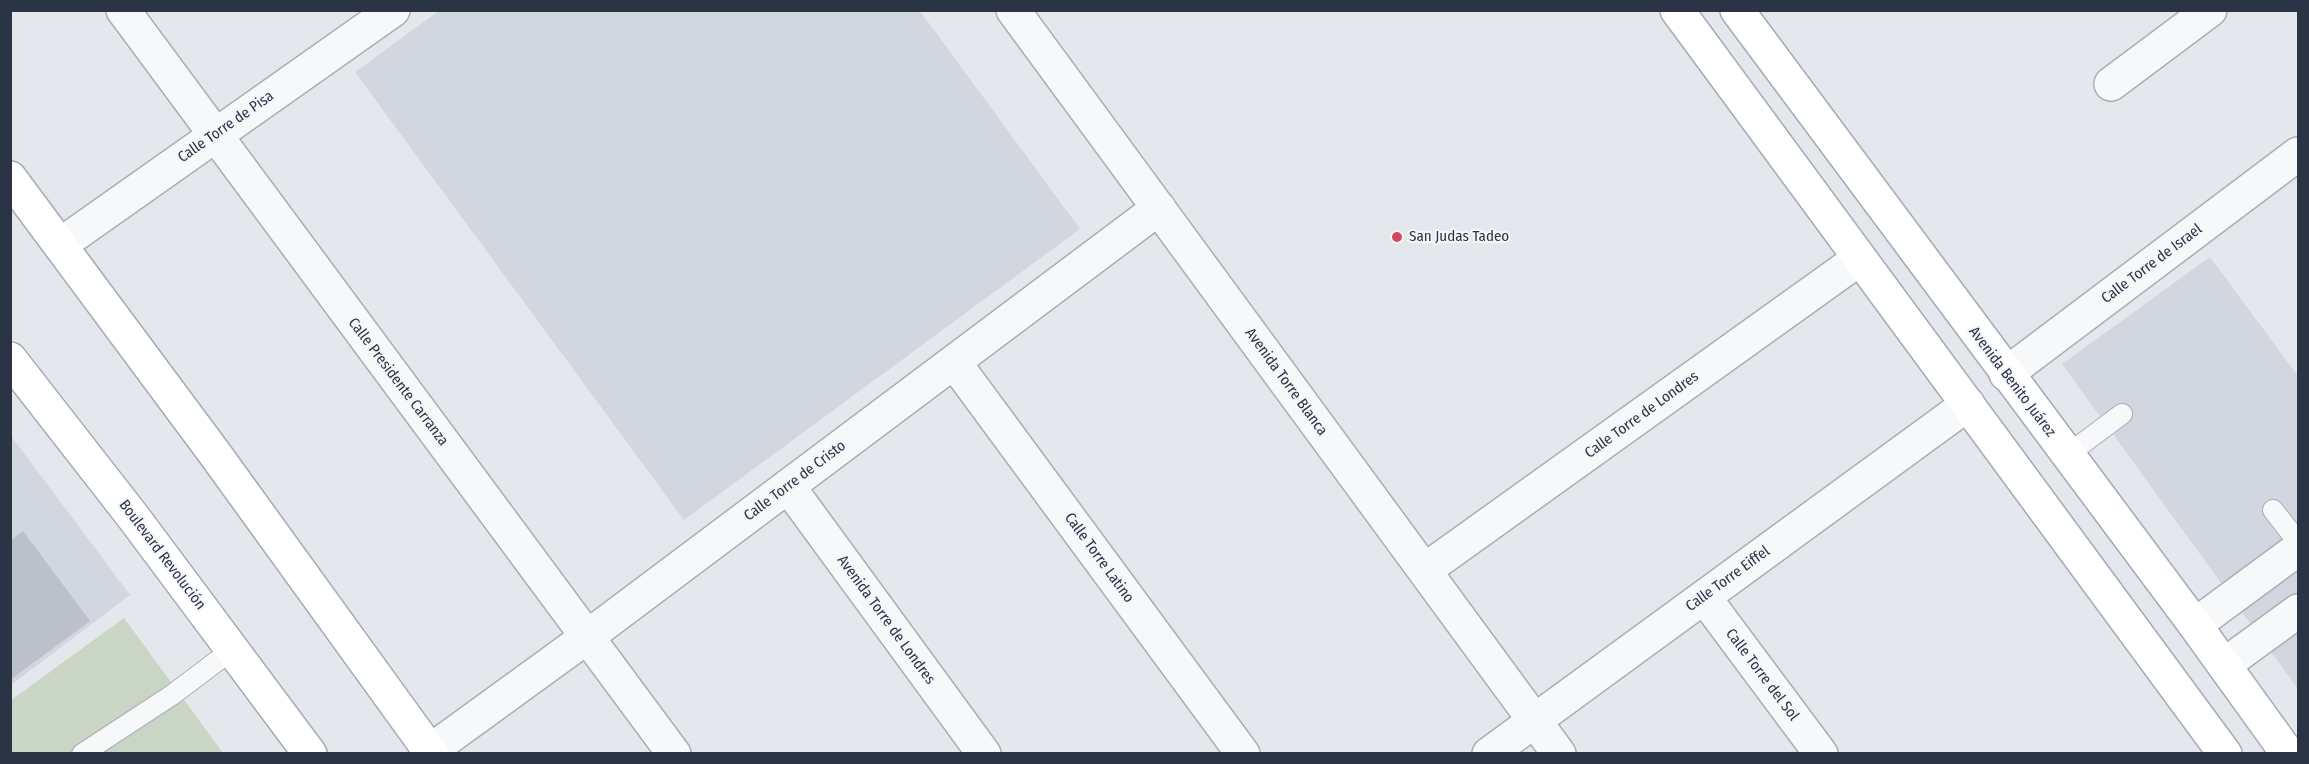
<!DOCTYPE html>
<meta charset="utf-8">
<style>
body{margin:0}
#map{position:relative;width:2309px;height:764px;overflow:hidden;background:#e4e7ec;font-family:"Fira Sans Condensed",sans-serif}
canvas{display:block}
.frame{position:absolute;inset:0;border:12px solid #2b3445;pointer-events:none}
</style>
<div id="map">
<canvas width="2309" height="764"></canvas>
<div class="frame"></div>
</div>
<script>
const context = document.querySelector('canvas').getContext('2d');
context.lineJoin = 'round';
function fillPath(path, color) { context.fillStyle = color; context.fill(path, 'evenodd'); }
function strokePath(path, color, width, dash) { context.strokeStyle = color; context.lineWidth = width; context.lineCap = dash ? 'butt' : 'round'; context.setLineDash(dash || []); context.stroke(path); }
function label(font, color, halo, rows, align = 'center') {
  context.font = font + ' "Fira Sans Condensed",sans-serif'; context.lineWidth = 4.5; context.setLineDash([]); context.textBaseline = 'middle'; context.strokeStyle = halo; context.fillStyle = color; for (const [text, x, y, turn = 0] of rows) {
    context.save(); context.translate(x, y); context.rotate((+turn || 0) * Math.PI / 180); context.textAlign = isNaN(turn) ? turn : align; if (halo) context.strokeText(text, 0, 0); context.fillText(text, 0, 0); context.restore();
  }
}
const built = new Path2D(`
 M439,11h481l160,218 -396,291 -329,-448z
 M2210,257l88,119v313l-236,-325z
 M11,436l119,159 -119,90z`);
const green = new Path2D(`
 M124,618l99,135h-212l-1,-52z`);
const building = new Path2D(`
 M23,531l67,90 -80,59v-139z`);
const service = new Path2D(`
 M2067,455l55,-41
 M2273,510l25,32
 M82,754l90,-59 61,-46`);
const minor = new Path2D(`
 M123,10l551,744
 M1013,10l546,744
 M2111,84l99,-74
 M60,245l333,-235
 M954,362l289,392
 M2006,374l292,-220
 M788,486l196,268
 M1425,570l434,-311
 M1704,597l117,157
 M2195,625l103,-76
 M2224,665l74,-54
 M430,751l157,-114 572,-429
 M1489,754l479,-350`);
const primary = new Path2D(`
 M1677,10l548,744
 M1737,10l458,615 93,129
 M10,178l205,276 217,300
 M10,359l124,159 176,236`);
const markers = [
 [1397,237,6,"#d1495b"]
];
const streetNames = [
 ["Calle Torre de Pisa",226,127,-35],
 ["Calle Torre de Israel",2152,264,-37],
 ["Calle Presidente Carranza",398,382,53],
 ["Avenida Torre Blanca",1286,382,54],
 ["Avenida Benito Juárez",2012,382,53],
 ["Calle Torre de Londres",1642,415,-36],
 ["Calle Torre de Cristo",795,481,-37],
 ["Boulevard Revolución",162,555,53],
 ["Calle Torre Latino",1099,558,54],
 ["Calle Torre Eiffel",1728,579,-36],
 ["Avenida Torre de Londres",886,620,54],
 ["Calle Torre del Sol",1762,675,53]
];
const poiNames = [
 ["San Judas Tadeo",1409,237]
];
fillPath(built, '#d2d6de');
fillPath(green, '#c9d6c5');
fillPath(building, '#bbc0ca');
strokePath(service, '#a9aeb7', 22);
strokePath(minor, '#a9aeb7', 36);
strokePath(primary, '#a3abb8', 36);
strokePath(service, '#f7f8fa', 20);
strokePath(minor, '#f7f8fa', 33);
strokePath(primary, '#fff', 33);
for (const [x, y, r, color] of markers) { const dot = new Path2D(); dot.arc(x, y, r, 0, 2 * Math.PI); context.fillStyle = color; context.fill(dot); strokePath(dot, '#f4f6f9', 2); }
label('15px', '#2b3445', '#f4f6f9', streetNames);
label('15px', '#2b3445', '#f4f6f9', poiNames, 'left');
</script>
